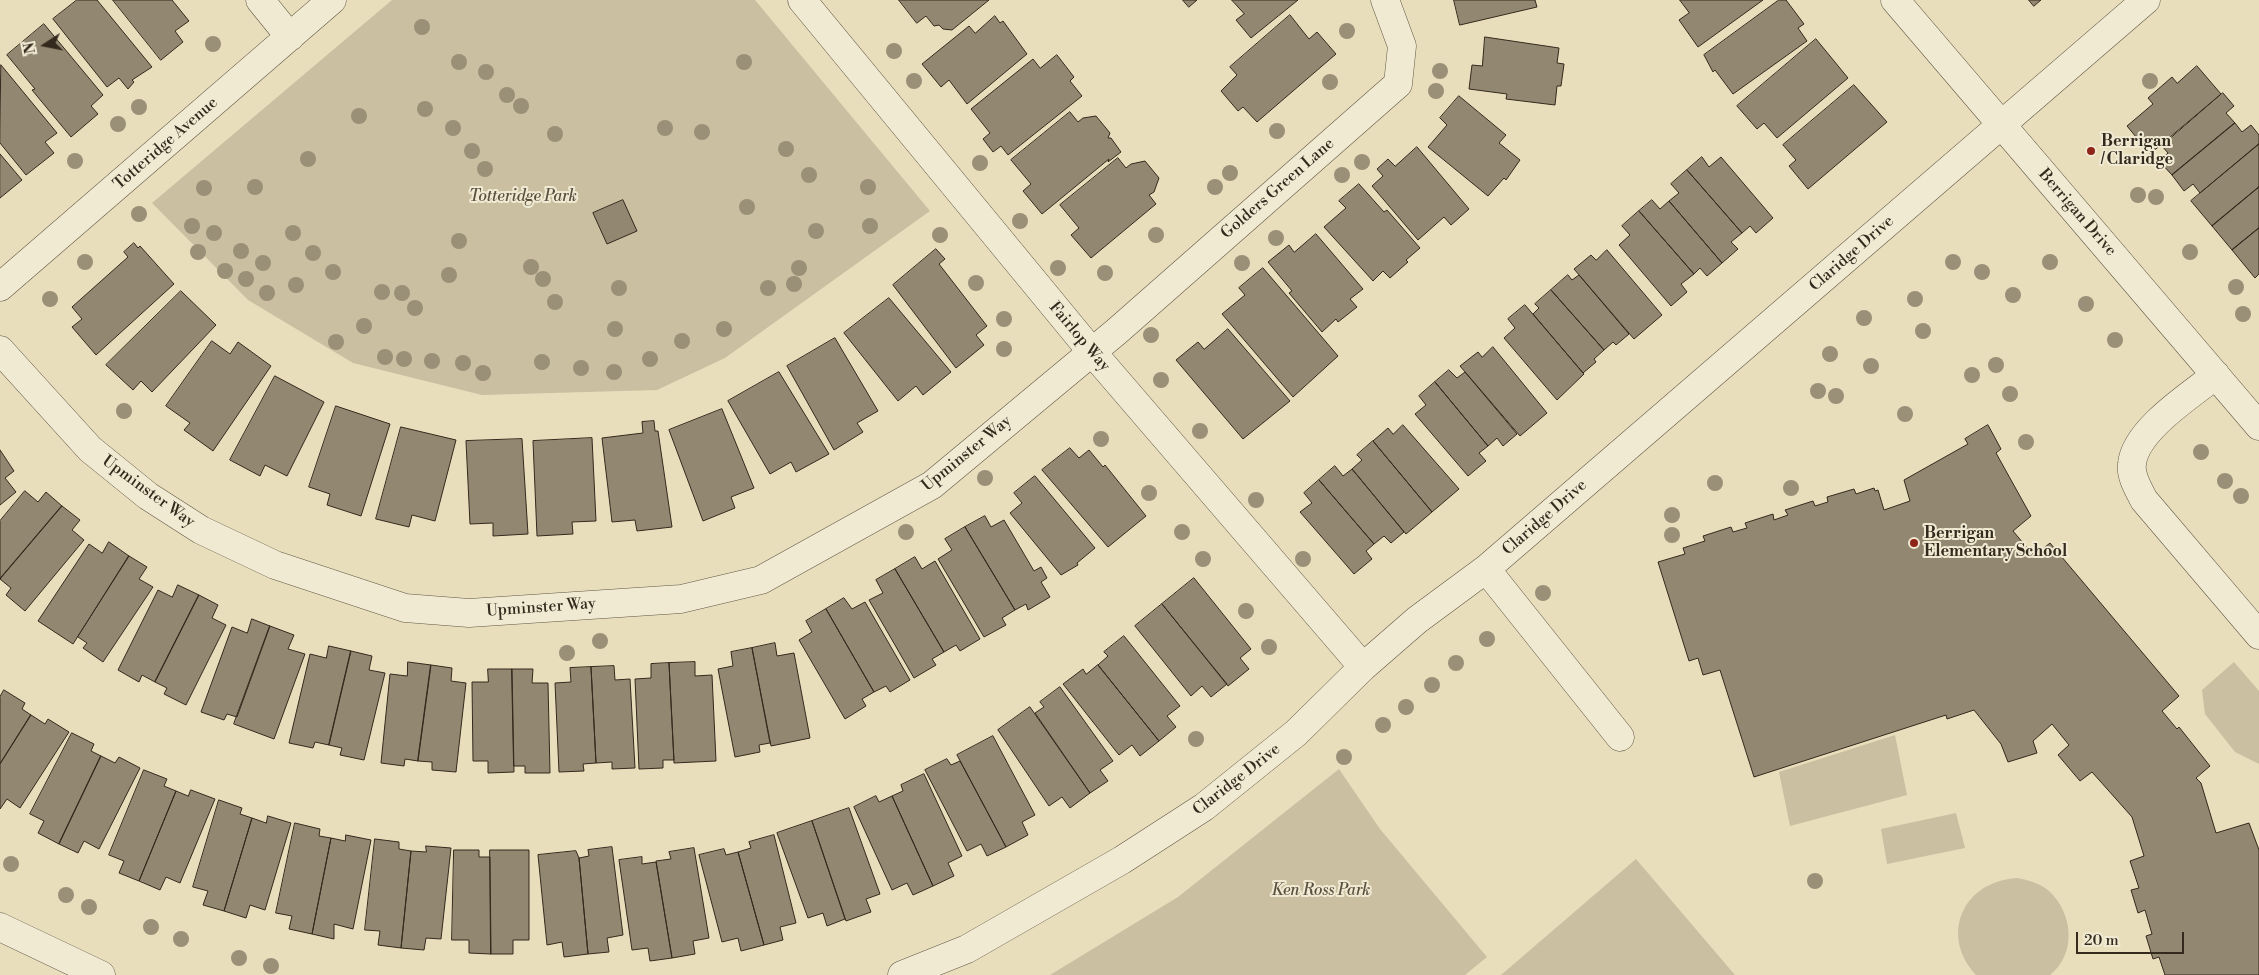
<!DOCTYPE html>
<style>
body{margin:0}
#map{position:relative;width:2259px;height:975px;overflow:hidden;background:#e9debc;font-family:"Libre Bodoni",serif}
canvas{display:block}
.north{position:absolute;left:20px;top:20px;width:50px;height:50px;-webkit-text-stroke:4px #f1ead3;paint-order:stroke;rotate:259deg;font-size:14px;font-weight:700;line-height:20px;text-align:center;color:#34291d}
.north::after{content:'';display:block;margin:auto;width:18px;height:22px;background:#34291d;clip-path:polygon(50% 0,100% 100%,50% 72%,0 100%)}
.scale{position:absolute;left:2076px;top:932px;width:108px;height:22px;box-sizing:border-box;border:2px solid #34291d;border-top:0;padding-left:6px;font-size:15px;line-height:18px;white-space:nowrap;color:#34291d;-webkit-text-stroke:4px #f1ead3;paint-order:stroke}
</style>
<div id="map">
<canvas width="2259" height="975"></canvas>
<div class="north">N</div>
<div class="scale">20 m</div>
</div>
<script>
const context = document.querySelector('canvas').getContext('2d');
context.lineJoin = 'round';
function fillPath(path, color) { context.fillStyle = color; context.fill(path, 'evenodd'); }
function strokePath(path, color, width, dash) { context.strokeStyle = color; context.lineWidth = width; context.lineCap = dash ? 'butt' : 'round'; context.setLineDash(dash || []); context.stroke(path); }
function label(font, color, halo, rows, align = 'center') {
  context.font = font + ' "Libre Bodoni",serif'; context.lineWidth = 4; context.setLineDash([]); context.textBaseline = 'middle'; context.strokeStyle = halo; context.fillStyle = color; for (const [text, x, y, turn = 0] of rows) {
    context.save(); context.translate(x, y); context.rotate((+turn || 0) * Math.PI / 180); context.textAlign = isNaN(turn) ? turn : align; if (halo) context.strokeText(text, 0, 0); context.fillText(text, 0, 0); context.restore();
  }
}
const green = new Path2D(`
 M392,0h363l175,211 -205,147 -68,32 -175,5 -129,-32 -105,-63 -96,-97z
 M2234,662l25,29v73l-24,-12 -30,-38 -3,-24z
 M1895,735l12,60 -117,31 -11,-54z
 M1339,769l41,60 107,128 -22,18h-415l128,-78z
 M1956,813l9,35 -78,16 -6,-35z
 M1636,859l99,116h-234z
 M2017,878c11,2 23,5 32,13 24,22 28,63 1,84h-74c-37,-40 -13,-94 41,-97z`);
const building = new Path2D(`
 M77,0h20l55,67 -20,13 2,2 -6,7 -9,-11 -12,9 -54,-68z
 M113,0h59l17,21 -14,10 8,11 -22,18z
 M899,0h90l-37,30 -9,-1 -4,-4 -5,1 -8,-10 -9,7z
 M1183,0h14l-8,7z
 M1232,0h66l-47,38 -15,-18 8,-6z
 M1454,0h81l2,7 -77,18z
 M1680,0h83l-65,47 -19,-27 10,-7z
 M1779,0h7l18,24 -6,4 9,13 -74,53 -18,-24 -2,2 -9,-17z
 M2029,0h12l-7,6z
 M1290,15l19,24 8,-7 19,22 -79,68 -14,-15 -5,4 -17,-20 16,-16 -7,-8z
 M995,16l5,7 3,-2 24,33 -60,50 -18,-24 -8,7 -19,-23 47,-38 6,7z
 M44,24l59,71 -12,11 7,8 -27,23 -39,-47 3,-1 -28,-34z
 M1485,37l74,11 -2,15 7,1 -3,22h-4l-2,19 -49,-6 1,-5 -38,-5 3,-24 10,1z
 M1816,39l32,39 -71,60 -13,-15 -7,6 -20,-23z
 M1057,55l17,22 -4,4 12,15 -74,59 -7,-9 -8,6 -10,-13 7,-6 -19,-24 62,-50 7,9z
 M1,65l56,68 -12,9 9,11 -28,22 -26,-32z
 M2197,66l24,28 -71,60 -23,-28 26,-22 -5,-6 24,-21 5,6z
 M1854,85l33,37 -79,67 -19,-23 7,-6 -13,-15z
 M2223,93l11,13 -8,7 9,10 -63,52 -13,-14 9,-8 -6,-7z
 M1459,96l47,39 -7,8 21,17 -14,20 -2,-2 -16,18 -60,-49 19,-22 -7,-7z
 M1070,112l8,10 5,-4 13,-2 14,17 -2,5h3l10,14 -13,10 1,-3 -67,55 -19,-23 8,-7 -20,-24z
 M2235,123l7,9 9,-7 8,10v9l-59,49 -7,-9 -9,7 -12,-16z
 M2259,144v43l-47,39 -21,-25z
 M1417,147l52,62 -18,16 -7,-8 -26,23 -46,-54 11,-10 -6,-7 11,-10 7,7z
 M0,154l22,26 -22,18z
 M1702,157l7,10 12,-10 52,61 -17,15 -6,-7 -8,7 -55,-63z
 M1118,158l8,10 5,-4 14,-3 14,17 -5,14 -5,3 7,9 -65,54 -20,-23 8,-7 -19,-23z
 M1687,170l55,63 -11,9 7,7 -16,14 -53,-62 10,-8 -8,-9z
 M1359,184l25,28 3,-2 33,38 -14,12 2,2 -18,16 -7,-7 -10,10 -49,-54 22,-19 -7,-7z
 M2259,187v41l-27,22 -20,-24z
 M623,200l14,31 -30,13 -14,-31z
 M1652,200l8,9 9,-8 53,62 -15,13 -7,-8 -6,6 -55,-63z
 M1639,211l55,63 -13,10 6,8 -16,14 -52,-61 11,-10 -8,-9z
 M2259,228v46l-4,4 -23,-28z
 M1316,234l47,55 -13,10 7,8 -19,15 -2,-3 -14,13 -33,-39 3,-2 -24,-29 21,-17 5,7z
 M134,243l4,5 2,-2 34,38 -78,71 -24,-28 10,-8 -10,-12 56,-50 -4,-5z
 M936,249l9,10 -6,5 48,62 -11,9 8,10 -28,23 -63,-83z
 M1607,250l55,65 -28,24 -60,-70 17,-14 5,5z
 M1263,268l75,88 -45,41 -71,-83 23,-19 -6,-7z
 M1568,275l4,5 7,-5 50,59 -13,11 -3,-3 -9,8 -53,-60z
 M1551,290l53,60 -10,9 2,3 -13,11 -50,-59 6,-6 -4,-4z
 M181,291l35,34 -64,67 -11,-11 -8,9 -27,-25z
 M889,298l62,74 -28,23 -7,-9 -18,15 -54,-68z
 M1525,305l59,69 -27,26 -53,-62 11,-10 -7,-9z
 M1228,329l62,72 -47,38 -67,-79 22,-18 6,7z
 M835,338l43,73 -21,12 6,9 -29,18 -47,-84z
 M212,341l18,13 8,-12 33,24 -58,85 -29,-21 6,-7 -24,-17z
 M1493,347l54,66 -27,23 -60,-70 18,-14 4,5z
 M1449,370l8,8 8,-6 52,62 -14,12 -6,-8 -9,8 -53,-64z
 M779,372l50,82 -33,18 -5,-10 -21,12 -42,-73z
 M275,376l49,26 -37,74 -22,-11 -5,11 -30,-16z
 M1435,382l53,64 -9,7 7,8 -18,15 -53,-62 11,-9 -7,-9z
 M336,406l54,18 -29,92 -34,-11 3,-11 -21,-7z
 M722,409l32,79 -23,9 4,11 -32,13 -34,-91z
 M654,421l1,10h3l14,96 -35,4 -2,-11 -23,2 -10,-84 41,-5 -1,-11z
 M1403,425l56,64 -27,23 -59,-71 15,-13 5,6z
 M1988,425l13,24 -5,4 35,63 -18,15 21,25 16,-13 129,153 -17,15 15,18 2,-2 31,39 -14,12 5,5 15,50 33,-10 10,27v125h-94l-6,-18 -6,2 -7,-23 6,-2 -7,-24 -7,3 -7,-23 8,-2 -9,-27 14,-5 -12,-39 -40,-45 -12,9 -22,-26 11,-10 -17,-21 -19,17 4,12 -29,9 -7,-18 -27,-34 -27,9 -1,-4 -192,62 -34,-107 -17,5 -5,-17 -9,3 -31,-99 27,-8 -2,-6 22,-7 -2,-5 28,-9 2,5 14,-4 -2,-5 28,-9 1,6 14,-5 -3,-5 28,-9 2,5 13,-4 -1,-5 27,-8 2,5 18,-6 1,3 3,-1 6,20 26,-9 -6,-21 64,-36 -3,-5z
 M401,427l55,13 -21,81 -23,-6 -3,12 -33,-8z
 M592,438l4,83 -24,1 1,12 -36,2 -4,-95z
 M522,439l6,95 -35,2v-13l-23,1 -4,-83z
 M1373,441l59,71 -26,22 -54,-65 10,-9 -5,-5z
 M1070,448l9,10 10,-8 14,17 2,-2 41,51 -38,31 -66,-77z
 M0,450l14,21 -9,7 11,14 -16,13z
 M1335,466l8,10 9,-7 52,63 -13,11 -7,-7 -10,8 -55,-64z
 M1035,476l60,72 -18,15 1,2 -17,10 -51,-62 12,-10 -8,-10z
 M1319,480l55,64 -8,7 6,8 -18,15 -54,-62 12,-9 -8,-10z
 M25,491l13,11 8,-10 16,14 -62,73v-58z
 M62,506l18,14 -8,10 12,10 -59,71 -19,-16 5,-7 -11,-9z
 M985,516l6,11 13,-7 30,51 7,-4 6,11 -6,4 9,15 -22,13 -2,-6 -11,6 -50,-83z
 M965,527l50,83 -13,8 4,7 -22,12 -46,-78 14,-9 -7,-11z
 M109,542l20,14 -56,88 -35,-23 51,-77 13,9z
 M129,556l18,11 -8,12 14,8 -50,75 -20,-14 4,-5 -9,-6z
 M915,557l7,12 13,-8 45,78 -20,12 -4,-6 -12,7 -49,-83z
 M895,569l49,83 -12,7 4,6 -22,13 -45,-78 14,-7 -7,-13z
 M1194,578l57,71 -11,9 9,11 -21,17 -66,-82z
 M178,585l21,10 -44,87 -13,-7 -3,7 -21,-12 40,-80 14,7z
 M199,595l19,10 -6,13 14,7 -40,80 -22,-11 3,-6 -12,-6z
 M844,598l8,11 13,-7 45,78 -20,12 -4,-6 -12,6 -48,-83z
 M1162,604l65,80 -16,13 -9,-11 -11,10 -56,-70z
 M826,609l48,83 -12,7 4,7 -21,13 -46,-79 13,-8 -6,-11z
 M252,619l18,7 -33,91 -10,-3 -3,6 -23,-8 31,-85 15,6z
 M270,626l24,9 -6,14 17,5 -31,85 -40,-15z
 M1124,636l56,70 -13,10 9,11 -17,14 -61,-76 10,-9 -4,-4z
 M775,643l2,13 17,-3 16,85 -39,8 -19,-98z
 M329,646l22,5 -22,94 -14,-3 -2,6 -24,-5 21,-89 16,4z
 M752,648l18,95 -11,2 1,7 -25,5 -17,-88 15,-3 -2,-14z
 M351,651l21,5 -3,14 16,3 -21,87 -24,-5 2,-7 -13,-3z
 M408,662l23,3 -13,96 -13,-2 -1,7 -23,-3 9,-89 17,2z
 M695,662v14l17,-1 4,86 -42,2 -5,-100z
 M669,663l5,97h-11v8l-24,1 -4,-90 16,-1v-14z
 M431,665l21,3 -1,13 15,2 -10,89 -24,-2v-8l-14,-1z
 M1098,665l61,76 -19,15 -8,-11 -13,10 -56,-71 20,-15 3,5z
 M614,666l1,14 15,-1 5,89 -23,1v-7l-16,1 -5,-96z
 M591,667l5,96 -13,1 1,7 -25,1 -4,-89 16,-1 -1,-14z
 M488,669h24l2,103 -26,1v-12h-15l-1,-79h16z
 M512,669h21l-1,14h16l2,90h-25v-7h-11z
 M1060,687l53,74 -13,9 8,11 -18,12 -55,-80 9,-6 -4,-5z
 M4,690l21,13 -3,6 9,6 -31,49v-67z
 M1030,707l60,86 -20,15 -8,-11 -13,9 -51,-76z
 M31,715l14,9 3,-5 21,13 -49,76 -13,-9 -7,10v-45z
 M72,733l22,11 -3,7 10,5 -42,88 -21,-11 6,-12 -14,-7z
 M993,736l42,79 -13,7 6,13 -22,12 -49,-92z
 M101,756l14,7 4,-6 21,11 -41,81 -15,-8 -6,12 -19,-9z
 M947,759l4,6 9,-4 46,86 -19,9 -6,-12 -14,7 -42,-81z
 M144,770l23,9 -3,7 12,5 -37,90 -20,-8 5,-12 -15,-6z
 M924,774l38,82 -14,7 6,13 -21,10 -41,-90 11,-5 -2,-6z
 M191,790l24,9 -35,84 -14,-6 -6,13 -21,-9 37,-90 12,5z
 M876,796l3,6 13,-6 41,90 -20,9 -6,-12 -15,7 -38,-83z
 M219,800l23,8 -2,6 12,4 -28,93 -21,-6 5,-14 -15,-4z
 M849,808l31,86 -14,5 5,13 -25,9 -34,-100z
 M268,816l23,7 -26,87 -15,-5 -4,13 -22,-7 28,-93 14,5z
 M812,821l33,98 -18,7 -4,-13 -15,5 -31,-85z
 M295,823l25,6 -1,7 12,2 -19,96 -23,-5 3,-13 -16,-3z
 M346,835l25,5 -18,89 -19,-5v15l-22,-5 19,-96 14,3z
 M774,835l22,88 -16,4 3,13 -19,5 -26,-93 13,-4 -2,-6z
 M375,839l24,3v7l12,2 -10,97 -23,-3 2,-14 -15,-1z
 M426,846l25,2 -10,91 -15,-1 -2,12 -23,-2 10,-97 15,1z
 M612,847l11,88 -16,3 2,14 -21,2 -9,-96 10,-2 -1,-6z
 M694,848l15,90 -16,3 2,13 -23,4 -16,-97 15,-2 -2,-7z
 M724,849l2,6 12,-3 26,93 -23,6 -3,-13 -16,4 -23,-87z
 M454,850h25v7h11l1,97 -22,-1v-13h-17z
 M490,850h39v90h-16v14h-22z
 M576,851l3,7 9,96 -24,3 -2,-15 -15,3 -9,-90z
 M642,857v7l14,-2 16,96 -22,3 -2,-13 -16,2 -13,-90z`);
const minor = new Path2D(`
 M260,0l30,37
 M802,0l290,352 271,315
 M1895,0l364,426
 M0,287l332,-287
 M0,350l90,99 58,47 53,34 74,35 130,43 64,5 212,-14 80,-19 171,-95 184,-153 282,-248 4,-38 -17,-46
 M2216,375c-25,20 -81,55 -84,89 -2,12 7,26 12,36l115,135
 M1486,569l134,168
 M0,927l101,48
 M902,975l65,-26 155,-89 82,-53 92,-74 67,-66 54,-47 69,-51 660,-569`);
const trees = [
 [422,27],
 [1347,31],
 [213,44],
 [894,51],
 [459,62],
 [744,62],
 [1440,71],
 [486,72],
 [914,81],
 [2150,81],
 [1330,82],
 [1436,91],
 [507,95],
 [521,106],
 [139,107],
 [425,109],
 [359,116],
 [118,124],
 [453,128],
 [665,128],
 [1277,131],
 [702,132],
 [555,134],
 [786,149],
 [472,151],
 [308,159],
 [75,161],
 [1362,162],
 [980,163],
 [485,169],
 [1230,173],
 [809,175],
 [1342,175],
 [255,187],
 [868,187],
 [1215,187],
 [204,188],
 [2138,195],
 [2156,197],
 [747,207],
 [139,214],
 [1020,221],
 [192,226],
 [870,226],
 [816,231],
 [214,233],
 [293,233],
 [940,235],
 [1156,235],
 [1276,238],
 [459,241],
 [241,251],
 [198,252],
 [2190,252],
 [313,253],
 [85,262],
 [1953,262],
 [2050,262],
 [263,263],
 [1242,263],
 [531,267],
 [799,268],
 [1058,268],
 [225,271],
 [333,272],
 [1982,272],
 [1105,273],
 [449,275],
 [246,279],
 [543,279],
 [976,283],
 [794,284],
 [296,285],
 [2236,287],
 [619,288],
 [768,288],
 [382,292],
 [267,293],
 [402,293],
 [2013,295],
 [50,299],
 [1915,299],
 [555,302],
 [2086,304],
 [415,308],
 [2243,314],
 [1864,318],
 [1004,319],
 [364,326],
 [615,329],
 [724,329],
 [1923,331],
 [1151,335],
 [2115,340],
 [682,341],
 [336,342],
 [1004,349],
 [1830,354],
 [385,357],
 [404,359],
 [650,359],
 [432,361],
 [542,362],
 [463,363],
 [1996,365],
 [1871,366],
 [581,368],
 [614,372],
 [483,373],
 [1972,375],
 [1161,380],
 [1818,391],
 [2010,394],
 [1836,396],
 [124,411],
 [1905,414],
 [1200,431],
 [1101,439],
 [2026,442],
 [2201,452],
 [985,478],
 [2225,481],
 [1715,483],
 [1791,488],
 [1149,493],
 [2241,496],
 [1256,500],
 [1672,515],
 [906,532],
 [1182,532],
 [1672,535],
 [1203,559],
 [1303,559],
 [1543,593],
 [1246,611],
 [1487,639],
 [600,641],
 [1269,647],
 [567,653],
 [1456,663],
 [1432,685],
 [1406,707],
 [1383,725],
 [1196,739],
 [1344,757],
 [11,864],
 [1815,881],
 [66,895],
 [89,907],
 [151,927],
 [181,939],
 [239,958],
 [271,966]
];
const markers = [
 [2091,151,5,"#8f2418"],
 [1914,543,5,"#8f2418"]
];
const poiNames = [
 ["Berrigan",2101,142],
 ["/ Claridge",2101,160],
 ["Berrigan",1924,534],
 ["Elementary School",1924,552]
];
const streetNames = [
 ["Totteridge Avenue",166,144,-41],
 ["Golders Green Lane",1278,189,-41],
 ["Berrigan Drive",2077,213,49],
 ["Claridge Drive",1852,254,-41],
 ["Fairlop Way",1079,337,50],
 ["Upminster Way",967,454,-39],
 ["Upminster Way",148,492,36],
 ["Claridge Drive",1545,518,-41],
 ["Upminster Way",541,608,-4],
 ["Claridge Drive",1237,780,-38]
];
const parkNames = [
 ["Totteridge Park",523,197],
 ["Ken Ross Park",1321,891]
];
fillPath(green, '#cabfa1');
fillPath(building, '#928770');
strokePath(building, '#34291d', 1);
strokePath(minor, '#615645', 29);
strokePath(minor, '#f1ead3', 28);
context.fillStyle = '#9a8f77';
for (const [x, y] of trees) { context.beginPath(); context.arc(x, y, 8, 0, 2 * Math.PI); context.fill(); }
for (const [x, y, r, color] of markers) { const dot = new Path2D(); dot.arc(x, y, r, 0, 2 * Math.PI); context.fillStyle = color; context.fill(dot); strokePath(dot, '#f1ead3', 2); }
label('bold 16px', '#34291d', '#f1ead3', poiNames, 'left');
label('16px', '#34291d', '#f1ead3', streetNames);
label('italic 16px', '#5a4e3e', '#f1ead3', parkNames);
</script>
